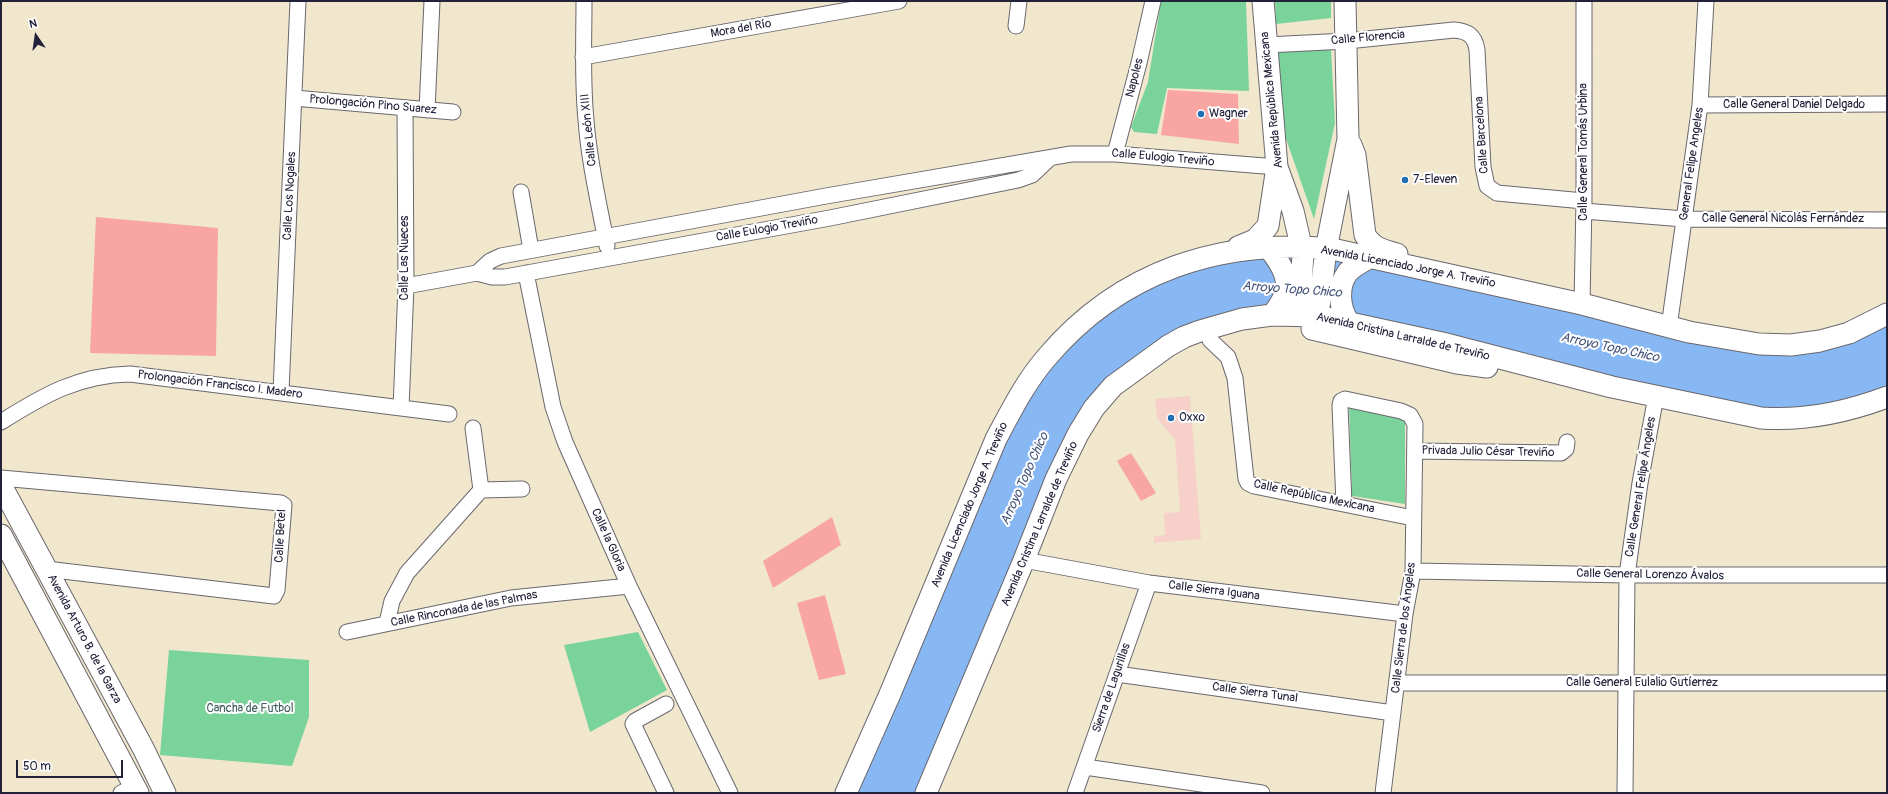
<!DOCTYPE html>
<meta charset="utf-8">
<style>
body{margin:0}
#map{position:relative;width:1888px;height:794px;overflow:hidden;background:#f0e7cd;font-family:Pangolin,sans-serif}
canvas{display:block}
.frame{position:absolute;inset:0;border:2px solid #22223b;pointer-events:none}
.north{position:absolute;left:16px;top:16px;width:40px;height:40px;-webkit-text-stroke:3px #fff;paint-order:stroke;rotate:347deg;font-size:11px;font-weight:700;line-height:16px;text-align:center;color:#22223b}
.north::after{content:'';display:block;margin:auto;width:14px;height:18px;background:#22223b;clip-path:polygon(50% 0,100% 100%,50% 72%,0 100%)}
.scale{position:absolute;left:16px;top:760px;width:107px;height:18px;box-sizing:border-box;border:2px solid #22223b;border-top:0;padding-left:5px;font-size:12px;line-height:14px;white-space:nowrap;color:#22223b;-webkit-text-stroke:3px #fff;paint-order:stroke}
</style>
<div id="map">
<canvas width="1888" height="794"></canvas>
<div class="frame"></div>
<div class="north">N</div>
<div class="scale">50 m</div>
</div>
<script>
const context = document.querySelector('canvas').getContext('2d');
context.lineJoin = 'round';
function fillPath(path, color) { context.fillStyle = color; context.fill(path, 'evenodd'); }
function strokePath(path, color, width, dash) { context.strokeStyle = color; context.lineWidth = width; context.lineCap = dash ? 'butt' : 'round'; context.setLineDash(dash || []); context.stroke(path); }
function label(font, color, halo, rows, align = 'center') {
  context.font = font + ' Pangolin,sans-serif'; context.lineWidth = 4; context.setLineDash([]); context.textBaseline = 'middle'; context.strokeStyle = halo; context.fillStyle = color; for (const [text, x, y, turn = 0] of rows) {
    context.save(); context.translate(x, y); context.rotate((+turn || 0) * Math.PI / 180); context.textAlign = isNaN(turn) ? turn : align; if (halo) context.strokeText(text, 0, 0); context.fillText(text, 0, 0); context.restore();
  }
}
const built = new Path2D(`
 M1190,396l11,143 -47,4v-7l11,-1 -1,-22 16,-1 -5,-72 -18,-22 -2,-19z`);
const green = new Path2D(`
 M1161,1h85l3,90 -82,-3 -10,46 -23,-2 -3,-5 17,-45z
 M1275,1h56v17l-55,6z
 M1331,49l4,74 -21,96 -30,-86 -7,-82z
 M1349,404l56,11v89l-53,-8z
 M638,632l29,58 -77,42 -26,-87z
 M169,650l140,10v57l-17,49 -132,-11z`);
const water = new Path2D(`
 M1268,247l523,98 96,-31v83l-81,20 -507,-102 -99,16 -106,77 -168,385h-80l177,-402 106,-105z`);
const building = new Path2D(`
 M1168,90l70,4 1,50 -78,-9z
 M96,217l122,11 -2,128 -126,-3z
 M1131,453l25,40 -15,8 -24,-40z
 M832,517l9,28 -68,43 -10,-27z
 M825,595l21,79 -27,6 -22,-77z`);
const street = new Path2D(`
 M584,1c0,40 -2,79 2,119 3,42 13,84 21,126
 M1016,26l3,-25
 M1266,45l81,-4 107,-11c14,1 21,6 23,20l6,117 4,19 10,7 87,8
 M583,57l316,-56
 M294,98l159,14
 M1700,105l187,-1
 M427,110l5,-109
 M1115,154l24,-91 14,-62
 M521,192l10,58
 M1584,211l100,8 203,1
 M477,273l13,-12 11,-5 325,-60 245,-42h44l162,13
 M526,273l27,134 12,35 64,144 101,207
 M406,286l71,-13 15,4h13l325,-59 188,-38 14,-5 18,-17
 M1582,304l2,-103v-200
 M1669,327l31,-222 6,-104
 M1210,340l18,17 7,21 11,101 2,4 6,3 159,32
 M281,391l17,-390
 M401,408l5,-122 -1,-177
 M1,422c43,-27 77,-47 129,-48l319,40
 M473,428l8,62
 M1415,451l146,2 5,-4 1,-7
 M1,478l280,25 3,2 -7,85 -3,6 -228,-27
 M481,490l41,-1
 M1344,504l-4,-98 1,-5 4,-2 56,12 9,4 5,9 -2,147 -8,43 -22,179
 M1024,560l125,23 256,31
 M1413,571l214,4h260
 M387,623l5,-22 15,-28 74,-83
 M347,632l164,-34 118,-12
 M1117,674l276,39
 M1397,683h490
 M1085,767l177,26
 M121,793l14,-7
 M666,793l-33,-69 2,-3 31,-17
 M1075,793l74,-210
 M1625,793l2,-218 13,-92 16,-87`);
const secondary = new Path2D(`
 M1263,1l14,166 16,44 10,43 -4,61
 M1351,145l4,10 10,80c8,13 17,15 32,19
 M1238,247l17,-7 13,-14 9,-59
 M1268,247c20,25 27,42 4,68
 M1318,316l8,-67 22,-110 -3,-138
 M1349,322c-10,-13 -12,-36 -1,-50 6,-6 14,-10 21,-14
 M1312,329l145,34 30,4
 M1,485l142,263 22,45
 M1,535l137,258
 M846,793l44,-99 106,-255c15,-28 30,-58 51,-82 73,-86 174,-119 285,-108l250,55 107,28 70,12 32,1 29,-4 29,-8 38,-19
 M926,793l98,-233 32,-81 22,-45 16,-26 19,-22 55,-40 16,-9 16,-6 42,-12 30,-4 46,1 124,27 170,44 149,31c43,3 86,-6 126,-21`);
const markers = [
 [1201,114,4,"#1f6fb2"],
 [1405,180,4,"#1f6fb2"],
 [1171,418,4,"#1f6fb2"]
];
const streetNames = [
 ["Mora del Río",741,29,-10],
 ["Calle Florencia",1368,38,-5],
 ["Napoles",1135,78,-76],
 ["Avenida República Mexicana",1272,100,-96],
 ["Prolongación Pino Suarez",373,105,5],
 ["Calle General Daniel Delgado",1794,105],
 ["Calle León XIII",589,130,-96],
 ["Calle Barcelona",1482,135,-94],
 ["Calle General Tomás Urbina",1584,152,-90],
 ["Calle Eulogio Treviño",1163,158,5],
 ["General Felipe Angeles",1692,164,-82],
 ["Calle Los Nogales",290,196,-87],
 ["Calle General Nicolás Fernández",1783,219],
 ["Calle Eulogio Treviño",767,229,-10],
 ["Calle Las Nueces",405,258,-90],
 ["Avenida Licenciado Jorge A. Treviño",1408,267,11],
 ["Avenida Cristina Larralde de Treviño",1403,337,13],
 ["Prolongación Francisco I. Madero",220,385,7],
 ["Privada Julio César Treviño",1488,452,1],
 ["Calle General Felipe Ángeles",1641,487,-81],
 ["Calle República Mexicana",1314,497,12],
 ["Avenida Licenciado Jorge A. Treviño",970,505,-67],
 ["Avenida Cristina Larralde de Treviño",1040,524,-67],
 ["Calle Betel",281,536,-87],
 ["Calle la Gloria",608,540,66],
 ["Calle General Lorenzo Ávalos",1650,575,1],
 ["Calle Sierra Iguana",1214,591,7],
 ["Calle Rinconada de las Palmas",464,609,-11],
 ["Calle Sierra de los Ángeles",1404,628,-83],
 ["Avenida Arturo B. de la Garza",84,639,62],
 ["Calle General Eulalio Gutíerrez",1642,683],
 ["Sierra de Lagurillas",1112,688,-71],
 ["Calle Sierra Tunal",1255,693,8]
];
const poiNames = [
 ["Wagner",1209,114],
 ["7-Eleven",1413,180],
 ["Oxxo",1179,418]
];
const parkNames = [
 ["Cancha de Futbol",250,709]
];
const waterNames = [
 ["Arroyo Topo Chico",1292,290,4],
 ["Arroyo Topo Chico",1610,348,12],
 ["Arroyo Topo Chico",1025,479,-66]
];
fillPath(built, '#f7d0ca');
fillPath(green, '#79d39a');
fillPath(water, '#88b8f3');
fillPath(building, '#f8a5a4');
strokePath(street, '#6a676e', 17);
strokePath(secondary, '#6a676e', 23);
strokePath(street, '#fff', 15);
strokePath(secondary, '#fff', 21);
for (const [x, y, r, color] of markers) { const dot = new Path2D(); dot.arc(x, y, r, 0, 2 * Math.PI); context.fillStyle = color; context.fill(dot); strokePath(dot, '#fff', 1.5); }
label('12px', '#22223b', '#fff', streetNames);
label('12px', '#22223b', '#fff', poiNames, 'left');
label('12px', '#40605c', '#fff', parkNames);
label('italic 13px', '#46567b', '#fff', waterNames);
</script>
